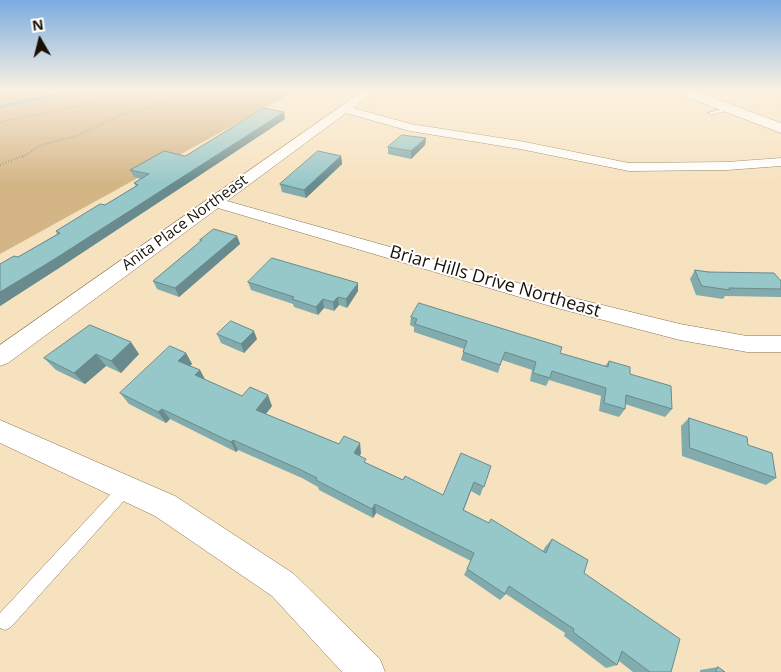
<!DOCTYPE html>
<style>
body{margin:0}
#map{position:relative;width:781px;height:672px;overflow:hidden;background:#f7e2bf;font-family:"Open Sans",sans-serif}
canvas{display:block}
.north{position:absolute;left:15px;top:15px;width:50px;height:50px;-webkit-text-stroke:4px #fff;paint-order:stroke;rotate:352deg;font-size:14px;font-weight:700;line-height:20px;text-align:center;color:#181005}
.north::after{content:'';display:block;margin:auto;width:18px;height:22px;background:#181005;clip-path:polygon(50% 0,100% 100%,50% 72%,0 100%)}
</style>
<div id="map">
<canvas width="781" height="672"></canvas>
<div class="north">N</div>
</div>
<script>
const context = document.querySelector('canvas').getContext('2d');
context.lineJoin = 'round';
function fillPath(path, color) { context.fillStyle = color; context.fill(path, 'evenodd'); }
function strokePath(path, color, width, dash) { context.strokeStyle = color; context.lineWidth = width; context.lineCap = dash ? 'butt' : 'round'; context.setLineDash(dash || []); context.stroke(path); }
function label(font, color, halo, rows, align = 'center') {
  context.font = font + ' "Open Sans",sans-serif'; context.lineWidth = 4; context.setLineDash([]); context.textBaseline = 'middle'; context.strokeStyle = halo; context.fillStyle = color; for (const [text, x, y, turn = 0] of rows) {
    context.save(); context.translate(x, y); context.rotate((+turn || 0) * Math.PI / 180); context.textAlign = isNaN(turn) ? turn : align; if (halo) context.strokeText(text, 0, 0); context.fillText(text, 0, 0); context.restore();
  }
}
const green = new Path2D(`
 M0,90h297l-297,164z`);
const stream = new Path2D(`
 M0,107l58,-13 7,-4`);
const pathFar1 = new Path2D(`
 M0,122l78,-16 24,-9 -6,-7
 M23,157l18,-12 35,-9 47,-22 42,-11 12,-11 -3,-2`);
const path = new Path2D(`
 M0,165l25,-10`);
const service = new Path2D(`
 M731,106l3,2 -1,1 -22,6 -3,-2z
 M125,482l5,2 2,5 -2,5 -119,133 -6,3 -5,-2v-15l120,-129z`);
const minor = new Path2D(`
 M364,90h12l-23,18 58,16 109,17 109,22 98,-1 54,-4v8l-54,4 -98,1 -109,-22 -110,-18 -64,-18 -119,88 330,93 123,30 67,12h34v16h-34l-67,-12 -123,-32 -339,-100 -210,155 -8,3v-21z
 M774,90h7v4z
 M0,420l175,76 119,78 86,85 5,13h-43l-70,-76 -117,-80 -155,-73z`);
const secondary = new Path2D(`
 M674,90h19l88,33v10l-105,-40z`);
const wall = new Path2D(`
 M285,119l-226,149 -59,38v-42l18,-7 39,-23 -1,-3 49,-26 31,-19 -2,-3 7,-4 -7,-2 -4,-7 55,-14z
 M426,138l-1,7 -14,14 -23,-5v-7z
 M341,156l1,8 -36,34 -24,-6 -2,-8z
 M237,236l3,8 -61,53 -22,-8 -4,-8 48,-40 -1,-1z
 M695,270l86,11v16h-1l-55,-1 -2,3 -27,-4 -6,-16z
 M248,282l110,9 -11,17 -8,-3 -5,6 -10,-3 -6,7 -24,-8 -1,-3 -42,-14z
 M411,317l149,36 45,13 4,-5 21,13 42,35 -7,8 -40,-13v5l-6,8 -20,-6 2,-15 -52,-16 -3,6 -16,-5 2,-11 -30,-10 -4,13 -37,-13 3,-11 -50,-17v-5l-4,-2z
 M90,325l49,29 -18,19 -15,-7 -21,18 -29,-14 -12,-12z
 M217,334l40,5 -13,14 -23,-10z
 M186,353l6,11 -2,2 10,4 4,9 38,17 30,10 -6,8 95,39 -1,3 6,7 37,17 40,15 48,-29 -11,30 -9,-5 -7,19 79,41 2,-4 7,-8 32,34 87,99h-38l-14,-11 -2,4 -11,3 -42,-32 1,-3 -59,-39 -6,6 -36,-25 7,-14 -95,-48 -3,5 -54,-28 -1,-3 -16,-9 -64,-28 -2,2 -66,-33 -4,4 -37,-19 -9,-11z
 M689,418l59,27 28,33 -10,7 -84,-29 -1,-30z
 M718,667l7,5h-25v-2z`);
const shadedWall = new Path2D(`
 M284,112l1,7 -226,149 -59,38v-14z
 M426,138l-1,7 -14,14v-8z
 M341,156l1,8 -36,34 -2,-8z
 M237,236l3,8 -61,53 -4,-9z
 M358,283v8l-11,17 -1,-9z
 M338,297l1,8 -5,6 -1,-9z
 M323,299l1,9 -6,7 -2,-8z
 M254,331l3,8 -13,14 -3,-9z
 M131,342l8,12 -18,19 -10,-12z
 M186,353l6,11 -8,8 -6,-11z
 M96,354l10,12 -21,18 -11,-11z
 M200,370l6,11 -11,-6z
 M268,395l4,11 -12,15 -4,-11z
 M162,409l8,10 -4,4 -8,-11z
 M233,440l5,10 -2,2 -5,-10z
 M360,443l1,10 -6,10 -1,-10z
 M375,504l1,9 -3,5 -1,-9z`);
const building = new Path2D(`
 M264,108l20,4 -231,148 -53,32v-28l14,-8 4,1 42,-24 -4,-2 44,-27 5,1 33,-20 -4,-2 15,-9 -19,-4 34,-19 21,5z
 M402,135l24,3 -15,13 -23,-4z
 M318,151l23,5 -37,34 -24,-6z
 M214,229l23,7 -62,52 -22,-7 49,-41h-2z
 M272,258l86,25 -12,16 -8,-2 -5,5 -10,-3 -7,8 -24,-8 2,-2 -46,-15z
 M695,270l13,2 66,1 7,8v8l-52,-1 1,2 -28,-4z
 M419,303l143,44 -2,6 48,14 1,-6 21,6v7l41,12 1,23 -46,-14 -1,14 -21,-6 2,-15 -54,-17 -2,7 -17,-5 3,-11 -31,-10 -5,13 -37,-13 4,-11 -52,-17 2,-5 -6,-2z
 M231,321l23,10 -13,13 -24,-10z
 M90,325l41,17 -20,19 -15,-7 -22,19 -30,-15z
 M170,346l16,7 -8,8 22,9 -5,5 47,21 8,-9 18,8 -12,15 83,34 5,-8 16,7 -6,10 12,6 -2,3 39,18 2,-4 38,19 18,-42 30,13 -7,21 -10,-5 -11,28 26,13 2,-4 55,34 6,-14 36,21 -4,13 96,66 -9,33h-21l-28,-21 -5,14 -44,-33 1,-3 -65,-43 -4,8 -38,-25 7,-16 -99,-49 -3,5 -56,-29 1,-2 -18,-9 -66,-29 -2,2 -69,-33 -4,3 -38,-19z
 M689,418l58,19 1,8 24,8 4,25 -86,-30z
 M718,667l7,5h-9z`);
const farStreetnames = [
 ["Anita Place Northeast",185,223,-36]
];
const streetNames = [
 ["Briar Hills Drive Northeast",495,282,16]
];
fillPath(green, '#d3b586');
strokePath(stream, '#799dd5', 3);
strokePath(service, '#877354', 1);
strokePath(minor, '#877354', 1);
strokePath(secondary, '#877354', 1);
strokePath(pathFar1, '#80725c', 2, [0.5, 2]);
strokePath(path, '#80725c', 2.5, [0.5, 2.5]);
fillPath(service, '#fff');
fillPath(minor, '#fff');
fillPath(secondary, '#fff');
fillPath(wall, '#81abad');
fillPath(shadedWall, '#698b8d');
fillPath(building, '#96c7c9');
strokePath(building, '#698b8d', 1);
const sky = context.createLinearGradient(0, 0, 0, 184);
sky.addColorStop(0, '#7babe0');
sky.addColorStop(0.49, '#fbf2e2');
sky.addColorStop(1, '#fbf2e200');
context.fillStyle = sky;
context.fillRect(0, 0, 781, 184);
label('15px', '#181005', '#fff', farStreetnames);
label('18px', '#181005', '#fff', streetNames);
</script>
